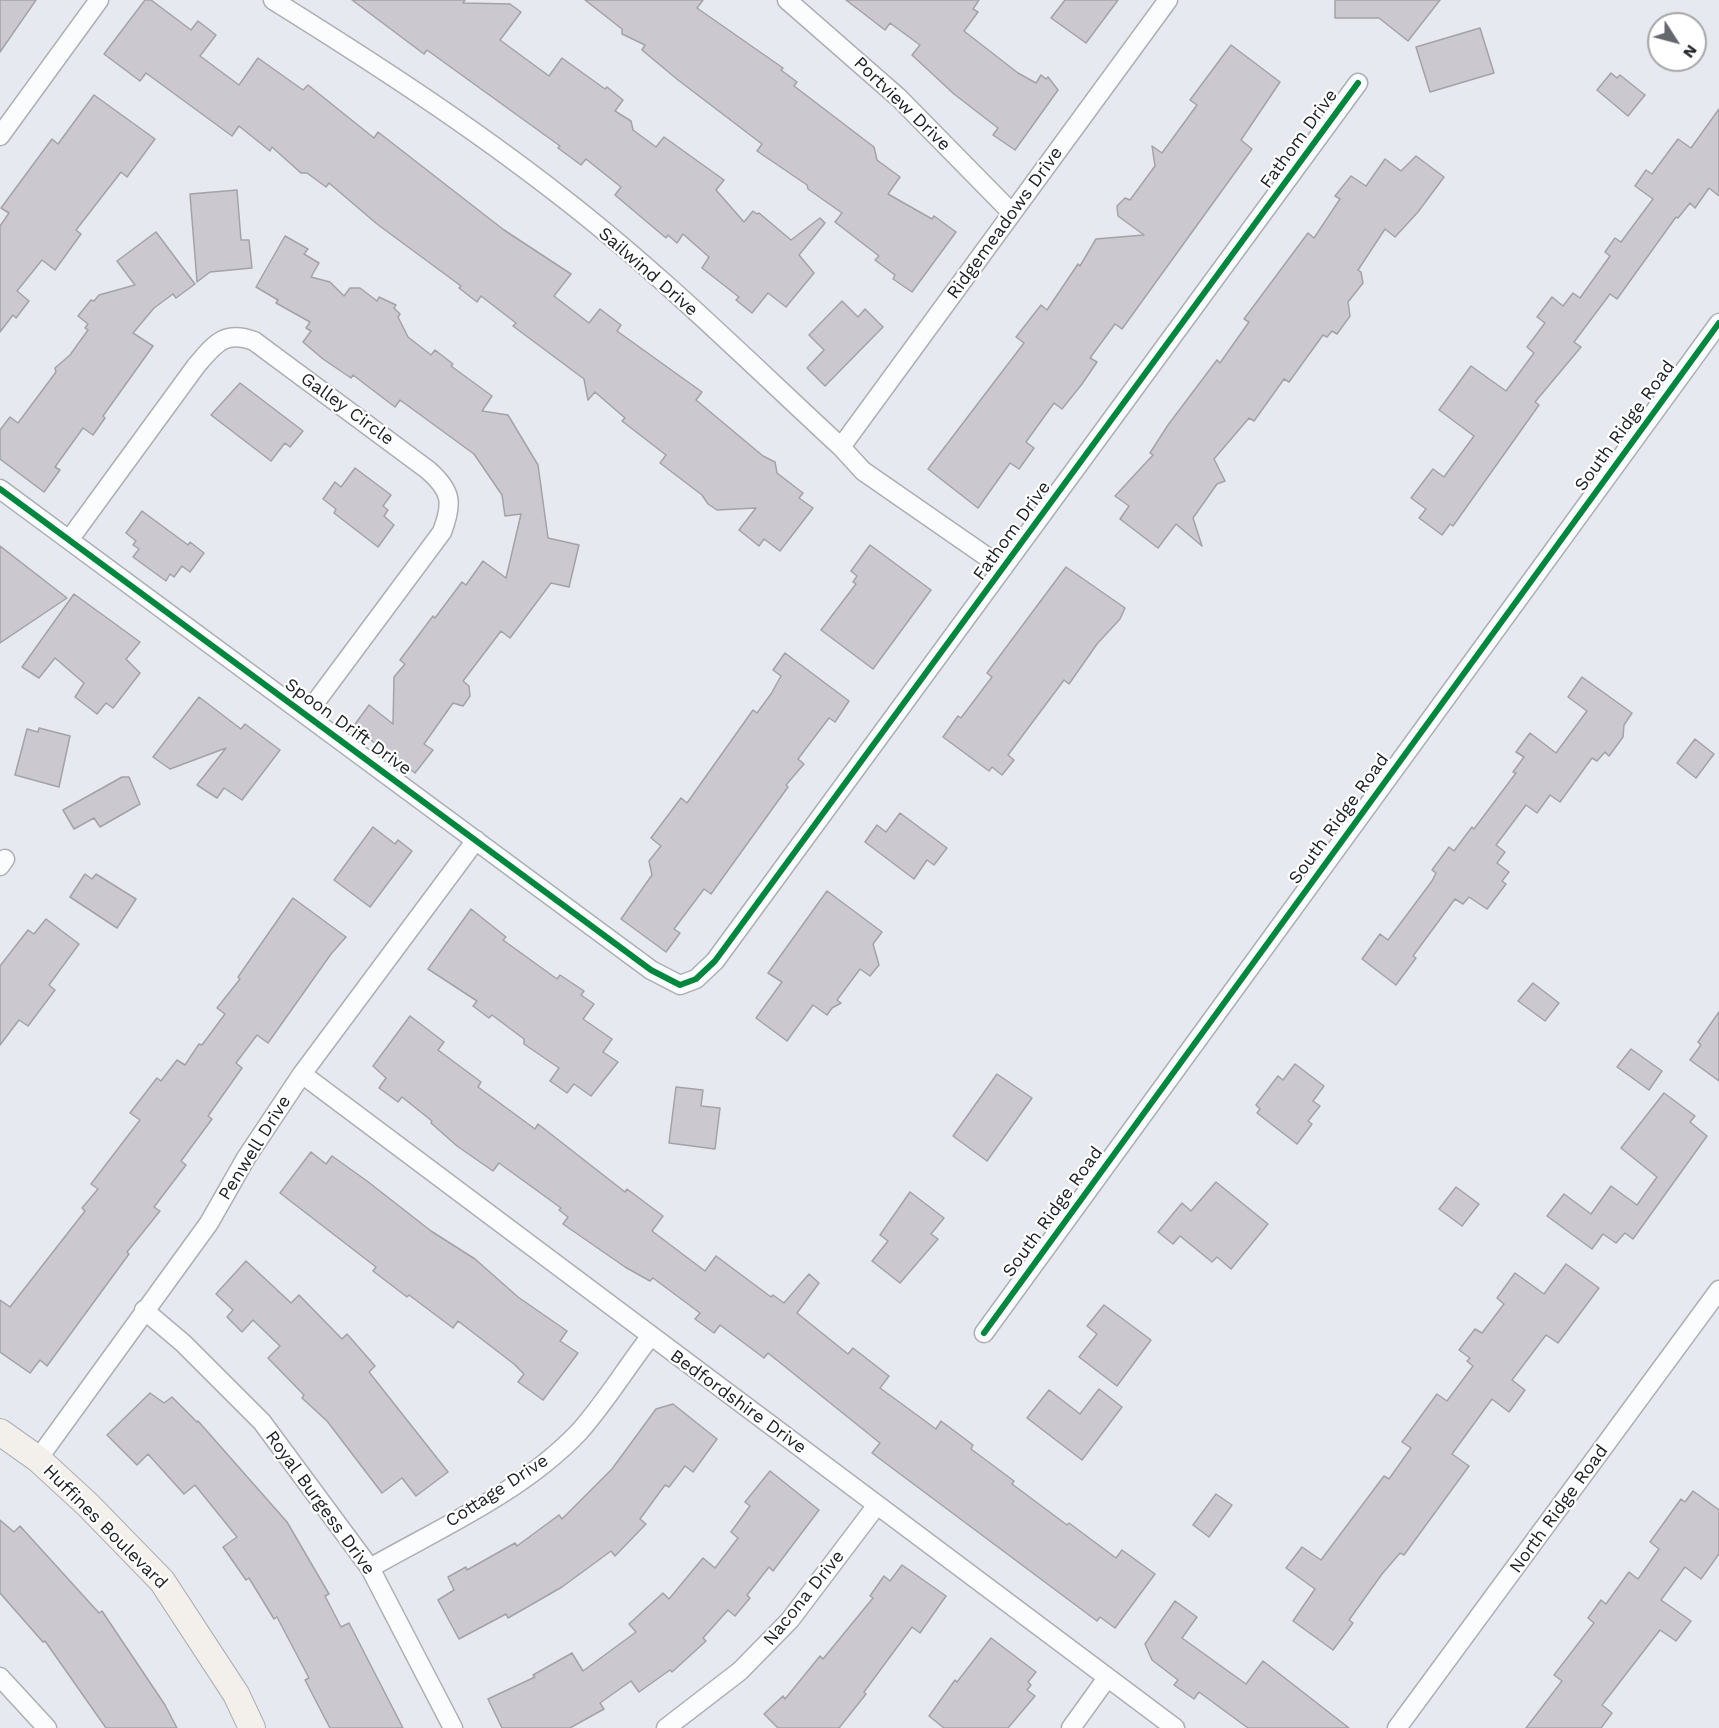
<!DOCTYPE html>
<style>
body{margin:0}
#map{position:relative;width:1719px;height:1728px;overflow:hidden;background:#e6e9ef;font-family:"Work Sans",sans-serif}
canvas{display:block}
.north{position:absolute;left:1647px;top:12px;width:60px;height:60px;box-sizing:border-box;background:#fff;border:2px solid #a6a7a8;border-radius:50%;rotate:126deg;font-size:16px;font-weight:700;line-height:24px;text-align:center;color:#202326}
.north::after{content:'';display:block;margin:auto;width:21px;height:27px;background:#65686c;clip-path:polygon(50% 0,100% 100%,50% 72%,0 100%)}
</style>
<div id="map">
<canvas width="1719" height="1728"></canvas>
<div class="north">N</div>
</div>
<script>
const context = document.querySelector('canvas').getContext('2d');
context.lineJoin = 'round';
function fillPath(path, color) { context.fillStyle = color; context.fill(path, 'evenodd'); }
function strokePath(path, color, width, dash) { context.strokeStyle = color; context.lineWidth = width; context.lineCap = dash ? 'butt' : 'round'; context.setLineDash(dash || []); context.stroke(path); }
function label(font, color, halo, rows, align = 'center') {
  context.font = font + ' "Work Sans",sans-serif'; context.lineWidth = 4.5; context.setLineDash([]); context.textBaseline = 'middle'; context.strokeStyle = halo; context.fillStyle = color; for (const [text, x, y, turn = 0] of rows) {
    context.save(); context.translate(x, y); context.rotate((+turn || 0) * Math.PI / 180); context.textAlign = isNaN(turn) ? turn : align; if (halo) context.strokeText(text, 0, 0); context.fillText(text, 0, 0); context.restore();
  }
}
const building = new Path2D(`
 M0,0h36l-36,52z
 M145,0h6l40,30 7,-9 18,14 -16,21 39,29 19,-27 45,32 5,-5 66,53 4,-6 126,98 67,44 -17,22 35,27 11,-14 21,16 -4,6 85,61 -6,8 67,56 12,6 2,11 26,20 -4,5 14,10 -33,43 -16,-12 -5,7 -20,-16 17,-22 -39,2 -9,-6 -6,-9 -42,-32 6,-8 -44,-34 3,-3 -30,-26 -7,8 -4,-21 -71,-53 3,-3 -35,-27 -4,6 -18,-14 2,-2 -84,-62 -48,-41 -3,4 -19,-14h-6l-29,-26 -2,4 -31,-25 -7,10 -86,-63 -6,8 -36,-27z
 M352,0h113l-2,3 47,1 11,8 -21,28 49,36 13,-18 43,31 2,-2 16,13 -8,11 16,10 2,9 23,17 8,-10 60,43 -8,10 28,32 9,-11 4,3 2,-1 32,27 29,-22 5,5 -26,32 15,18 -28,34 -18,-14 -16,20 -16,-13 3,-3 -37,-29 7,-11 -26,-23 -6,9 -9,-8 -2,3 -51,-43 6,-8 -35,-28 -5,6 -23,-17 2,-2 -133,-96 -3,4z
 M585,0h118l-6,8 86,60 -2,2 16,12 -3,4 80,61 3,13 23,17 -12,17 44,25 2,-3 22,16 -44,60 -19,-13 2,-4 -20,-15 4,-4 -44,-34 7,-9 -34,-24 -1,-4 -50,-34 5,-7 -84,-64 -36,-30 3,-5 -23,-11v-5z
 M846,0h133l-6,9 5,3 -14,19 54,42 18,10 5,-8 5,4 2,-2 10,13 -43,60 -22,-15 5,-7 -44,-34 -42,-39 8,-10 -30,-22 -5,7z
 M1065,0h53l-32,43 -35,-25z
 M1335,0h105l-32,41 -29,-23h-44z
 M1480,28l14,45 -64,19 -14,-45z
 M1231,45l49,37 -39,58 11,9 -130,180 -7,-5 -25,34 7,4 -15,22 -20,25 -8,-6 -28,39 8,6 -15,21 -9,-6 -32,45 -50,-39 96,-126 -8,-6 25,-32 6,5 31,-46 2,2 16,-27 48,-4 -26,-19 -1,-10 8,-8 5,2 25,-34 -3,-20 10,7 35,-48 -7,-5z
 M1611,73l6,5 3,-3 25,20 -17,21 -31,-26z
 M94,95l61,44 -28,38 -6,-5 -45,58 5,4 -26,36 -13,-10 -25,31 12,10 -13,17 -3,-3 -13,17v-106l9,-13 -8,-5 51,-69 6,5z
 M1719,109v87l-10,-8 -14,20 -5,-5 -12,15 -2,-1 -59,82 -7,-5 -36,48 7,5 -46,55 4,3 -86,121 -3,-2 -8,11 -23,-17 7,-9 -15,-11 22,-29 11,8 30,-41 -35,-26 32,-44 35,25 28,-38 -7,-6 18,-24 -8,-6 15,-20 11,9 10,-13 7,5 30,-42 -5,-4 10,-14 6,4 32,-43 -18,-13 11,-16 6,4 26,-35 13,9z
 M1416,156l28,21 -26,35 -23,25 -10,-8 -27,41 3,2 2,11 -15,19 2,14 -13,18 -5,-3 -5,6 -4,-2 -34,47 -5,-3 -30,42 -5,-3 -35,41 11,22 -8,3 -24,34 9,28 -26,-22 -18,24 -38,-29 9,-13 -14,-10 38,-41 -3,-2 18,-28 49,-65 3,3 29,-41 -5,-3 64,-86 6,5 26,-39 -5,-3 16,-20 15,10 19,-27 16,12z
 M237,190l4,50h8l3,28 -42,4 -13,10 -7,-88z
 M156,232l39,52 -19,14 -3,-4 -19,14 -21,25 20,13 -50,70 2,2 -12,17 -10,-7 -28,39 5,3 -16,22 -44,-33v-29l10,-13 8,6 38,-51 -1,-4 15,-13 18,-25 -3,-2 3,-4 -10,-8 13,-16 3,1 5,-6 36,-10 -18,-24z
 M285,236l23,13 -4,5 15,9 -8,14 19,5 14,14 6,-8h10l17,13 2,-4 17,8 -2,3 6,6 -2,3 10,20 23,18 4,-5 18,14 -2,2 41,30 -10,15 26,4 30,50 10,73 31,7 -10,42 -18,-4 -41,55 -9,-7 -38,50 6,5 1,10 -7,10 -10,-3 -29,41 9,6 -18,23 -62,-46 16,-22 24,19 1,-47 11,-13 -5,-4 33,-44 2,2 27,-36 4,3 17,-24 23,17 15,-64 -16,2 -3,-21 -28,-41 -74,-54 -5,7 -42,-32 -2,3 -28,-19 -20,-17 8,-11 -5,-3 4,-6 -34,-19 2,-3 -22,-13z
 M842,301l16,16 7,-8 18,18 -58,59 -18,-18 17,-18 -15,-15z
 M240,383l63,48 -13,16 -5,-4 -14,18 -60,-46z
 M355,468l36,27 -8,11 5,4 -4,6 10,9 -16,22 -44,-34 2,-4 -13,-10 12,-17 6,5z
 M142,511l46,34 2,-3 14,11 -14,19 -8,-6 -8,11 -4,-3 -4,7 -33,-24 6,-8 -6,-4 3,-4 -10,-8z
 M870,545l61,45 -58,79 -52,-39 35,-46 -3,-2 4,-6 -6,-5z
 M0,546l67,52 -67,45z
 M1066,567l59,41 -5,11 -23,25 -28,40 -5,-4 -56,75 6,5 -12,15 -10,-8 -3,4 -46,-34 15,-21 3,2 31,-41 -5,-4z
 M74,594l66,48 -14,17 14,14 -27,35 -7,-5 -9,11 -22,-17 9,-14 -29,-25 -16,20 -17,-11z
 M785,653l64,48 -14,21 -6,-4 -31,41 6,5 -18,21 2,2 -77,107 -7,-5 -30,40 6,4 -14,19 -45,-33 31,-44 -3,-14 12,-15 -10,-8 30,-40 6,5 66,-93 4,3 14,-19 10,-18 -8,-6z
 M1582,677l50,36 -8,12 -1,12 -14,19 -4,-4 -8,9 -5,-3 -32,44 -10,-7 -13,18 -11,-8 -30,40 9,7 -8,11 12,9 -7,9 4,3 -19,25 -18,-12 -6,7 -8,-5 -42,57 3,2 -20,27 -34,-26 18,-25 8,6 44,-59 4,-8 -4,-3 17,-23 5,4 18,-24 2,2 42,-56 -3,-1 11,-15 -8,-5 14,-19 26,20 31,-42 -19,-14z
 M199,697l42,32 4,-5 35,26 -38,50 -18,-12 -7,10 -20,-13 29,-37 -56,21 -17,-12z
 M39,728l31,8 -11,51 -44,-12 12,-46 11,3z
 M1695,739l19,15 -18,24 -19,-15z
 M122,777h7l11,27 -40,23 -6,-9 -20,11 -11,-19z
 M900,813l47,35 -13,17 -7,-5 -13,19 -49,-37 12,-17 9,7z
 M373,827l22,17 3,-4 14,11 -42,56 -36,-27z
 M85,874l7,5 4,-5 40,25 -19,29 -47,-31z
 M827,891l55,41 -9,12 6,21 -9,11 -10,-7 -23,31 4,3 -9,5 -5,7 -14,-10 -26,36 -31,-23 26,-36 -14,-9z
 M293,898l53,39 -15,17 -63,89 -11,-8 -21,28 6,5 -34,48 4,3 -31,42 5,4 -32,42 6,4 -33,41 2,2 -82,112 -7,-6 -10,13 -30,-21v-52l10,7 75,-96 -3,-3 16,-19 -7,-5 49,-64 -10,-7 27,-35 4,3 16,-21 8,5 14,-21 3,1 23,-31 -8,-6 23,-29 -2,-2z
 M471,909l35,28 -3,3 54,39 3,-4 24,16 -3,4 13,9 -11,15 29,20 -9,13 15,10 -27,34 -17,-12 -7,9 -17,-12 9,-13 -35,-24v-5l-32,-24 -3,3 -16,-12 4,-5 -49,-32z
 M46,919l33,25 -30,41 6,5 -27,36 -9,-6 -19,25v-79l28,-36 6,4z
 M1533,983l26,20 -14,18 -27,-20z
 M1719,1012v69l-29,-21 11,-15 -3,-3z
 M410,1016l34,26 -6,8 43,32 -3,5 57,42 3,-5 87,68 2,-3 36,27 -11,15 53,40 11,-15 55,41 2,-2 11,8 25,-29 10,9 -22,30 51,41 5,-6 36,28 -9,12 56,41 5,-8 32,24 -2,4 43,32 -2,3 55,41 2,-2 47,35 6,-8 33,24 -40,54 -15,-11 -3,4 -225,-168 8,-10 -112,-90 -4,5 -44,-33 -6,8 -19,-14 5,-6 -47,-35 -3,3 -25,-14 -62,-43 5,-7 -9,-7 2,-2 -62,-45 -6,8 -36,-25 -26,-23 1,-2 -30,-24 -4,5 -19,-14 7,-10 -13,-12z
 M1631,1049l31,22 -13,19 -32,-23z
 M1295,1064l29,22 -11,15 7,5 -12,15 4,3 -15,20 -40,-31 3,-4 -4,-4 22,-29 5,4z
 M997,1074l35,24 -45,63 -34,-25z
 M676,1087l27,3 -2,16 19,2 -5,41 -46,-6z
 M1664,1093l31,23 -5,6 17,14 -74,103 -8,-6 -9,10 -13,-9 -11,15 -45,-33 17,-22 27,20 20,-28 26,19 20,-28 -36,-29z
 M311,1152l15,12 6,-8 35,25 64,50 44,28 43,38 49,34 -7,10 18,12 -35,47 -25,-18 6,-8 -10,-10 -56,-43 -5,7 -44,-33 -2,2 -34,-26 3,-4 -96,-74z
 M1216,1182l52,42 -37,45 -14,-12 -5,5 -32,-26 -7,8 -15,-12 24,-29 9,8z
 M1456,1187l23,17 -17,22 -23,-17z
 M910,1192l34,26 -13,16 7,5 -38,44 -28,-22 16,-20 -8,-6z
 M246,1261l45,42 8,-8 43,44 5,-5 28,32 -6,6 79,100 -32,24 -14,-18 -20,15 -55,-72 -25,-23 2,-3 -36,-37 12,-12 -27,-26 -11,12 -15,-15 6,-7 -17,-16z
 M1566,1264l33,24 -41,55 -12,-8 -34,45 13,10 -16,22 -17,-13 -40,55 17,12 -65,89 -4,-2 -18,21 -33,46 4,3 -20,27 -40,-29 22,-32 -29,-21 16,-21 19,13 63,-84 5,3 22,-31 -9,-6 35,-48 10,7 26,-35 -6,-5 3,-3 -11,-8 16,-21 7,4 22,-29 -7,-6 18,-25 29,21z
 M1104,1305l47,35 -34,46 -38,-29 18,-23 -10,-8z
 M1099,1389l23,18 -40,53 -55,-42 22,-28 31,24z
 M150,1393l14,10 8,-6 25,25 1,-1 89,101 42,72 -4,2 16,31 8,-4 54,105h-73l-25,-48 4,-2 -32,-61 -3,2 -25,-41 -3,2 -23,-33 14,-10 -42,-52 -11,9 -36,-40 -11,11 -30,-30z
 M673,1404l44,35 -24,33 -8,-6 -16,21 -4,-2 -25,34 6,5 -31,32 -4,-5 -49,36 -54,31 -2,-4 -47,25 -21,-39 16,-10 -6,-13 18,-10 1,3 48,-27 2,3 42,-31 3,4 50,-50 44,-60z
 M770,1471l49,39 -46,61 -4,-4 -22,28 3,3 -15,18 -7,-6 -25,28 3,3 -34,31 -2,-2 -31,22 -8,-11 -31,22 4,6 -34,19h-68l-14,-29 47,-22 -2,-2 39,-22 11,18 53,-39 -7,-8 34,-31 6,6 34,-41 12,10 23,-30 -7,-6 19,-26 -5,-4z
 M1693,1491l26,19v44l-18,25 -16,-12 -24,33 30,21 -15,20 -16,-11 -58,75 10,8 -11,15h-75l36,-47 -8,-6 40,-52 -6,-5 13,-18 5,4 23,-32 9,7 21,-30 -9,-7 31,-43 4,3z
 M1216,1494l16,11 -23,32 -16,-12z
 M0,1520l14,12 6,-6 79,87 3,-2 63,94 12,23h-71l-61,-87 -2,1 -43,-49z
 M902,1565l44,31 -26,37 -8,-6 -48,65 2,2 -27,34h-61l-14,-14 19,-18 2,3 35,-43 3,3 50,-61 -3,-2 14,-20 6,5z
 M1175,1601l22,16 -15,21 64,46 17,-23 86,67h-101l-49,-36 -5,7 -20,-14 4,-5 -26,-20 -7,-16z
 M991,1638l45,34 -8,10 3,3 -4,5 8,6 -27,32h-64l-15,-12 26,-36 2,2z`);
const minor = new Path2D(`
 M273,0c98,61 195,124 286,195 100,77 190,167 282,252l22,24 140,97
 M787,0l112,98 113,115
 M0,136l99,-136
 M841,447l327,-447
 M0,489l651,481 29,15 16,-6 19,-18 643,-878
 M69,540l127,-174c19,-22 28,-36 58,-25l174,129c24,21 25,33 14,62l-136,183
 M0,866l5,-7
 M302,1074l873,654
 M144,1310l39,33 79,79 108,146 83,160
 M984,1333l735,-1010
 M38,1459l171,-236 37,-65 56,-84 174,-234
 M370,1568c70,-40 152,-76 209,-136 26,-29 47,-64 71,-95
 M0,1677l47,51
 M666,1728l74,-57 50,-51 87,-115
 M1071,1728l36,-50
 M1397,1728l322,-438`);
const secondary = new Path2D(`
 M0,1432l38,27 50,46 74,76 74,113 16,34`);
const cycleway = new Path2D(`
 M0,489l651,481 29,15 16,-6 19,-18 643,-878
 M984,1333l735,-1010`);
const streetNames = [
 ["Portview Drive",902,104,44],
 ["Fathom Drive",1299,139,-54],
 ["Ridgemeadows Drive",1005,223,-54],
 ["Sailwind Drive",648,272,41],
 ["Galley Circle",347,409,36],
 ["South Ridge Road",1625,426,-54],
 ["Fathom Drive",1012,531,-54],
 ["Spoon Drift Drive",348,727,36],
 ["South Ridge Road",1339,819,-54],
 ["Penwell Drive",255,1148,-58],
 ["South Ridge Road",1053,1212,-54],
 ["Bedfordshire Drive",738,1402,36],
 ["Cottage Drive",497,1491,-33],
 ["Royal Burgess Drive",320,1503,54],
 ["North Ridge Road",1559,1509,-54],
 ["Huffines Boulevard",105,1527,45],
 ["Nacona Drive",804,1598,-51]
];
fillPath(building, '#ccc8cf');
strokePath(building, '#a3a3a7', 1.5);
strokePath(minor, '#acafb3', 21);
strokePath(secondary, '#acafb3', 28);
strokePath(minor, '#fbfcfd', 18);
strokePath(secondary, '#f3f0ec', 26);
strokePath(cycleway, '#00873e', 6);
label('18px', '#202326', '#fff', streetNames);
</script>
